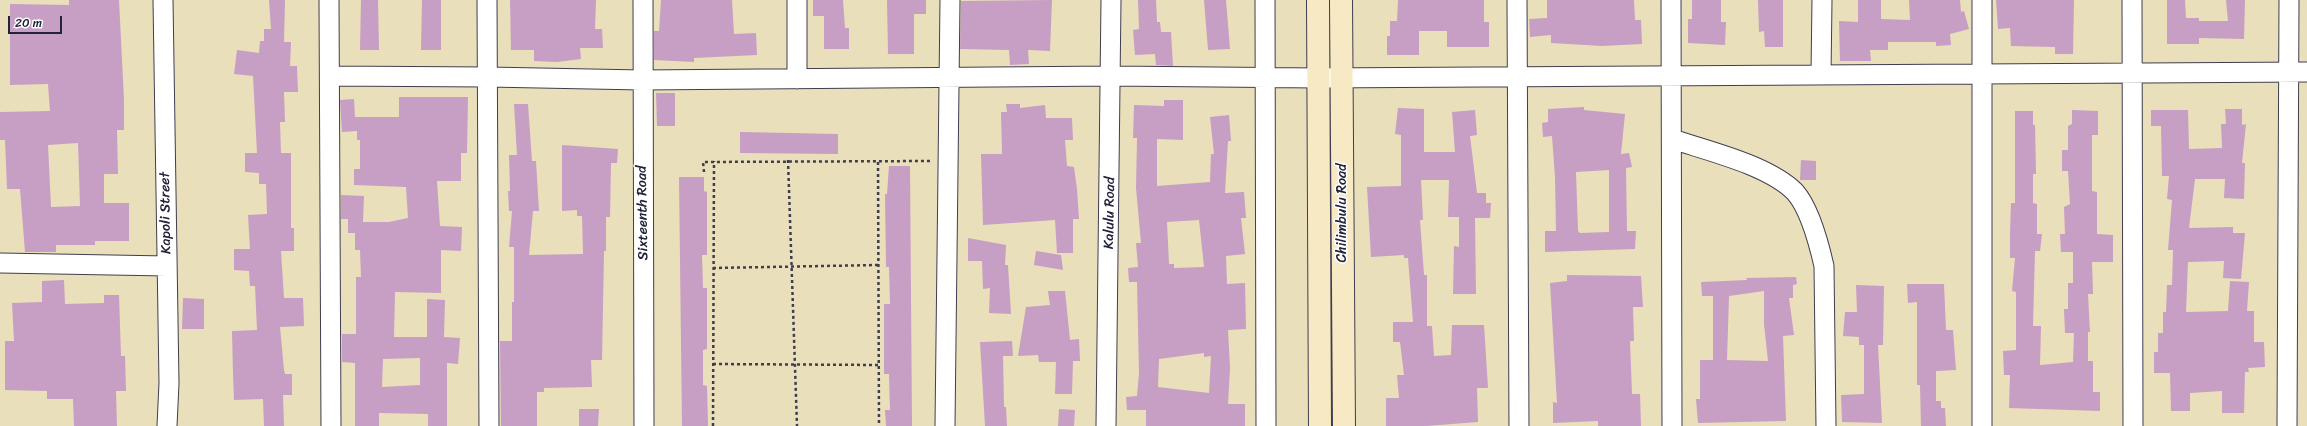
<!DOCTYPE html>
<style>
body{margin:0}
#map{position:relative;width:2307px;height:426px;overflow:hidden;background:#e9dfbb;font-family:Sriracha,sans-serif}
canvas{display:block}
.scale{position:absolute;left:8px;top:16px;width:54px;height:18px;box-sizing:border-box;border:2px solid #22223b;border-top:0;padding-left:5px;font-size:12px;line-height:14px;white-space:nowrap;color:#22223b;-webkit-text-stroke:3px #fff;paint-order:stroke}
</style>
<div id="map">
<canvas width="2307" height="426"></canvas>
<div class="scale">20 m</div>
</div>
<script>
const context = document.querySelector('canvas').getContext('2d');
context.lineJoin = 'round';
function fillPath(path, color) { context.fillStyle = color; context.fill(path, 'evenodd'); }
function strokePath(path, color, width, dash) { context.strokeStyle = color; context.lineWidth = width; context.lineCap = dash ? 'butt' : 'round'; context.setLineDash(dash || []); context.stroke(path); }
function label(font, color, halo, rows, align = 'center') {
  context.font = font + ' Sriracha,sans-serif'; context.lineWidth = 3; context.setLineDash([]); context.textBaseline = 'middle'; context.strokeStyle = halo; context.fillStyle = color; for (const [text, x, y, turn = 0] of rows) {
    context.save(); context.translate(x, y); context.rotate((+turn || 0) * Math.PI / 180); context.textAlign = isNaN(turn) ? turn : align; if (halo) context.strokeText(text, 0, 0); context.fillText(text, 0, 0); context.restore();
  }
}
const building = new Path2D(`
 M69,0h50l5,100v30h-7l1,44h-14v29h25v38h-34v4h-39v7h-31l-5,-63h-13l-2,-49h-5v-28l50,-1 -2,-27 -38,1v-81l59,1zM78,143l2,63 -29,1 -3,-62z
 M269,0h16l-1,42h7l-1,24h7l1,26h-14l1,30h-5l1,31h10v75h3v23h-13l3,47h19l1,28 -24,1 4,43 1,4h7v21h-9l1,31h-20l-1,-27 -29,1 -1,-26 -1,-43 25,-1 -2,-44h-5l-1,-15 -15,-1v-21h16l-2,-34 19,-1 -1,-30h-7v-11l-14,-1v-19h12l-4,-77 -19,-2 3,-24 22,3 1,-12h4v-12h7z
 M361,0h17l1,50h-19z
 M422,0h19v50h-20z
 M510,0h86l-1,29h7l1,19h-23l1,11 -24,3 -23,-1v-11h-23z
 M661,0h71l2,34 22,-1 1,22 -63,3v4l-40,-2v-29h5z
 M813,0h30l2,28h4v21h-25v-33h-11z
 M887,0h39v14h-12v40h-26z
 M1052,0l-2,51 -22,-1 1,14 -19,1 -1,-15 -49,-1 1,-48z
 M1138,0h18l1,22h3l1,10h10l2,34 -17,-1 -1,-11 -20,1 -2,-25 6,-1z
 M1204,0h22l4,49 -22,1z
 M1398,0h86v22h5v25h-42v-16h-28v24h-32v-19h3v-15h7z
 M1547,0h87l1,20h6l1,24 -40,2 -51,-3v-8l-21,2 -1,-18 18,-1z
 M1692,0h29v22h5l-1,23 -37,-2v-24h4z
 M1758,0h25v47h-18l-1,-16 -5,1z
 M1858,0h23v19l29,1 -1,-20h51l1,12 3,-1 5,18 -19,5 1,11 -15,1v-4h-48v8h-18l1,11h-31l-1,-40 19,1z
 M1996,0h78l-1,54h-18v-7l-44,-1 -1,-18 -12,1z
 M2167,0h18l1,18h13v3h29l-2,-21h19l-1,39 -45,-1v6h-32z
 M656,93h19v33h-18z
 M399,97h69l-1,56h-6v28h-24l3,45 22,1 -1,24 -20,-1v43l-46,-1 -1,45h33v-38l18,1 -1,37 16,1 -2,26 -11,-1v63h-19v-12l-49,-1v13h-24v-63l-13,-1v-28h14v-57h5l-1,-27h-5v-17h-7v-14h-7v-24l23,1 -1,26h26l19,-4 -2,-31 -52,-2v-16h6v-29h-3v-9l-15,1 -2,-32 14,-1 1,18h44zM420,358v27l-38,2 1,-28z
 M1164,100h19v40l-26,-1v47l53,-4 1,-28h3l-4,-37 19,-2 2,26h-3l-3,52 19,-1 2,26h-5l4,36 -19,2 1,28 18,-1 1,46 -18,1 2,38 -2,36h17v22h-99v-16h-19l-1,-13 11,-1 2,-23 -2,-91h-8l-1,-14 10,-1 -2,-24h5l-5,-55 1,-50h-4l1,-33 30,1zM1199,220l5,47 -30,1v-4h-5l-2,-42zM1204,353v4l7,-1 -2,37 -51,-6 1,-28z
 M514,104h14l4,57h4l3,50h-6l-4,44 54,-1 -1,-38h-5v-6l-15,1v-66l56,4 -1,14h-6l-1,54h-4v34h-2l-2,109h-11l1,27 -48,1v4h-7v34h-36l-1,-85h12v-39h2v-55h-5l3,-36h-3l-1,-20h2l-1,-36h8z
 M1006,104h14v4l25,-3 1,13h26l1,22h-8l2,26 7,1 3,22 2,30h-6v34h-16l-2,-33 -72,5 -2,-71h21l-1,-42h6z
 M1584,107v3l41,4 -4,40 8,-1 3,14 -6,1 1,63h9l-1,18 -90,3v-21h11l-1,-54 -3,-41 -9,1 -1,-14 6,-1v-13zM1609,170v62l-29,1 -2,-2 -2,-59z
 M1398,108l26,1v43h31l-3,-40 23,-2 2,25 -7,1 7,57h9v10h5l-1,15h-15l1,76h-23l1,-48 5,1v-30h-11l1,-37h-28l2,40h-3l4,55h3v51h5l2,30 17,-1 1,-30h32l4,63h-11l1,34 -52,4h-40v-28h13l-2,-23h7l-4,-33h-7v-20h20l-5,-64h-4v-3l-33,2 -4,-70 34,-1v-51l-6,-1z
 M2225,109h17v16l4,-1 -4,39h3l-1,36 -20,-1 1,-19h-30l-6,49 44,-1v6h12l-4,46 -18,-1 1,-17 -36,1 -2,50 42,-1 2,-30 19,1 -2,29h7v31h10l1,25 -17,1 1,4h-4l-1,41h-22v-22l-32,2v18h-19l-1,-38h-16v-21h4v-19h5v-21h3l1,-27h5l1,-35h-5l4,-50 -5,-1 2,-23h-7l-1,-50h-10v-16h37l1,39 33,-1 -1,-24h5z
 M2072,110l26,1v24h-6v56l5,1v42l16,1v27h-21l1,32h-5l2,38h-2v29h5v31h7v19l-91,-3 1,-33h-6l-1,-24 13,-1v-58l-4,-1 3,-33h-5v-25l1,-30h4v-92h18v14h2l1,49h-3v29l4,1v30h5l-2,17h-5l-2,75h8l-1,39 33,-3 1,-29h-9l-1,-24h4v-26h5v-31h-12l-1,-18h5l-1,-27 6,-3 -2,-33h-6v-21h6v-24l4,-2z
 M740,132l98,2v20l-98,-1z
 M1801,160l15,1v19h-16z
 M889,166h21l2,260h-26l-1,-16h5l-1,-36h-5v-70h6l-1,-37h-3l-1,-73h2z
 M679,177h25v14l3,1v63h-5l1,33h4v61l-4,1v35l4,1 1,40h-26z
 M968,238l38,7 -1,20h3l3,49 -22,-1 1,-25 -7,1 -1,-28h-14z
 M1036,251l25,4 2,15 -29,-5z
 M1567,275l74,1 2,31h-10l1,34h-4l2,53h8l1,32h-43v-5l-45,2v-21l4,1 -7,-120 17,-2z
 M1796,277l1,7 -4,1v13h-4l5,37 -11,1 3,85 -88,2 -2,-24h4v-39h13v-64h-11l-1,-14 46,-2 -1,-2zM1764,291v33l4,37 -41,-1 2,-64z
 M64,280l1,24 39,-1v-8h15l2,61h4l1,35h-10l1,35h-43l-1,-27h-26v-8l-42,-1v-49h9l-2,-38 30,-1v-21z
 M1907,284h37l2,46h7l3,40 -20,1v30h5v7h4l1,18h-25l-1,-41h-3v-83l-9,1z
 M1856,285l28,1 -1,59h-5l4,78 -40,-1 -1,-27 23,-1v-49h-5v-8l-16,-1 2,-24h12z
 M1048,291h17l5,49 9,-1 1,22h-7l-1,33h-17l1,-32h-17l-1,-7 -20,1 8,-49 24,-2z
 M183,298l21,1v30h-22z
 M1012,341l1,15h-10l1,51h2l1,19h-22l-5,-84z
 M579,409h20l-1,17h-19z
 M1059,409l16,1 -1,16h-16z`);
const path = new Path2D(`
 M788,160l9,266
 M878,162l1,264
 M704,172l-1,-10 227,-1
 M713,268l165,-3
 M713,364l166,1
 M713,426l1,-265`);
const minor = new Path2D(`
 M163,0l6,383 -2,43
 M329,0l2,426
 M487,0l2,426
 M643,0l1,426
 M797,0v79
 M1265,0l1,426
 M1517,0l2,426
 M1671,0l1,426
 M2132,0l1,426
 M1821,75l1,-75
 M330,76l158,1 154,3 470,-4 206,2 989,-6
 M1672,139c36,12 96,26 123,53 15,17 24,52 29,74l2,160
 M0,263l167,3
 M945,426l5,-426
 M1106,426l5,-426
 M1982,426v-426
 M2287,426l2,-426`);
const secondary = new Path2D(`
 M1318,0l2,426
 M1341,0l3,426`);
const streetNames = [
 ["Kapoli Street",166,213,-91],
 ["Sixteenth Road",643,213,-91],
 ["Kalulu Road",1110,213,-89],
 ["Chilimbulu Road",1342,213,-90]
];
fillPath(building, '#c79ec4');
strokePath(minor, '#403e4e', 21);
strokePath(secondary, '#403e4e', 24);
strokePath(path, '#403e4e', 2.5, [3, 3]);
strokePath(minor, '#fff', 19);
strokePath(secondary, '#f7e9c3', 22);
label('14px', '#22223b', '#fff', streetNames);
</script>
